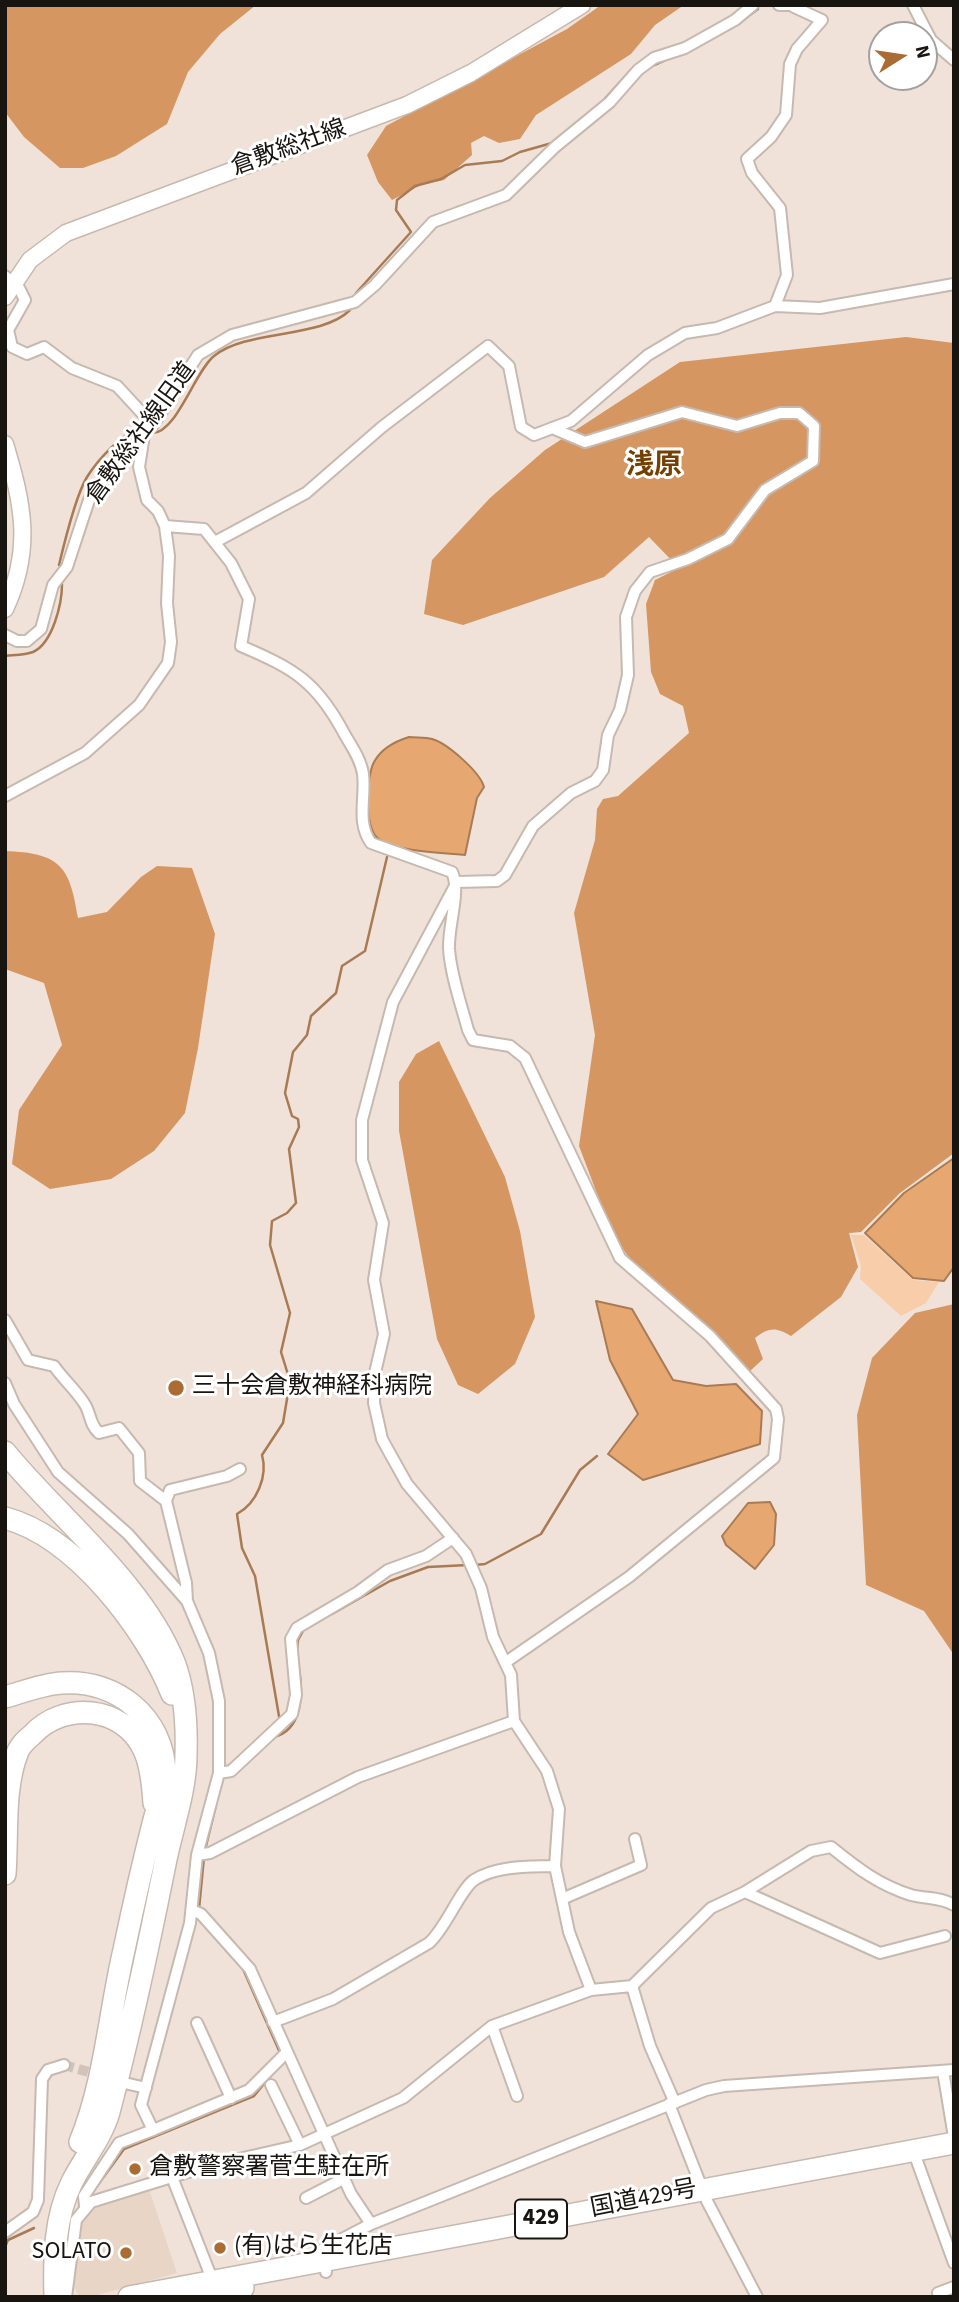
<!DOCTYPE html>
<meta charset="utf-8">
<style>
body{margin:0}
#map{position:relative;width:959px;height:2302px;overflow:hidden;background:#f0e2d8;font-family:"Source Sans 3",sans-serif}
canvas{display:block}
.frame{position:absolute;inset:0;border:7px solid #181410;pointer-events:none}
.north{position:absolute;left:868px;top:21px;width:70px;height:70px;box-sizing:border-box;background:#fff;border:2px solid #a3a19f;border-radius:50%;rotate:78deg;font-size:19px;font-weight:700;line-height:28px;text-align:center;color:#181410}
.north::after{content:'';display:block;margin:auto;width:24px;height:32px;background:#ab6c33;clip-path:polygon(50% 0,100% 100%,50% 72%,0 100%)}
</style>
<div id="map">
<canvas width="959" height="2302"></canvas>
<div class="frame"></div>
<div class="north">N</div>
</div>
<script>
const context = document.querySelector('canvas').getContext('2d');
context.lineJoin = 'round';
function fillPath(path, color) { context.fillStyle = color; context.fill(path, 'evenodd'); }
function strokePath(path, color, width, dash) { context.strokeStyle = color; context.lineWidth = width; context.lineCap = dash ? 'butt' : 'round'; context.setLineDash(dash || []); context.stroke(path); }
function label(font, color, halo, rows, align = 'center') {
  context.font = font + ' "Source Sans 3","Noto Sans JP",sans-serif'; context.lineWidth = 6; context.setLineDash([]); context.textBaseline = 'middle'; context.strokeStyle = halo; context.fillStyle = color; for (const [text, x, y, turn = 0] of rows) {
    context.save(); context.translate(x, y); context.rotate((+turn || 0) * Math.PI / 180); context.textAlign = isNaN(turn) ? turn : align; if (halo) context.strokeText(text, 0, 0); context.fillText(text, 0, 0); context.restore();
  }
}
const built = new Path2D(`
 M149,2189l28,84 -86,24h-12l-6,-13 8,-61 8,-15z`);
const green = new Path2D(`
 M851,1235h13l49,45 26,2 -13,21 -25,13 -41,-37 1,-13z`);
const forest = new Path2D(`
 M5,5h251l-36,29 -32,38 -21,52 -51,32 -33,12h-23l-36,-31 -19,-25z
 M601,5h83l-29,20 -24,29 -95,61 -16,24 -21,4 -15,-7 -13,7 1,12 -28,25 -23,5 -29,15 -14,-18 -11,-27 19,-29 181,-97z
 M906,337l48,6v810l-54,40 -39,39 -12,1 9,34 -17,30 -50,39c-15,-9 -22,-9 -36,2l8,21 -14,13 -112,-104 -24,-32 -34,-90 16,-111 -21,-122 21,-73 2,-31 6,-10 15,-3 71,-63 -6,-27 -23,-12 -9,-22 -5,-68 9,-24 24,-12 -30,-31 -45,40 -141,48 -39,-11 8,-54 58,-62 55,-48 135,-88z
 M5,851c55,2 65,15 73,67l29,-6 34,-35 16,-11 35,2 23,66 -17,114 -13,65 -31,38 -43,28 -61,10 -38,-25 7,-54 43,-65 -18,-62 -39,-14z
 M439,1041l66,136 15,54 15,86 -20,47 -37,30 -20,-9 -21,-46 -38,-208v-49l17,-28z
 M954,1304v351l-30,-44 -58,-26 -9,-170 15,-57 43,-45z`);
const water = new Path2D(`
 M409,737c7,1 16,0 23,2 15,4 48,33 52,48l-7,11 -12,57c-23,-2 -67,-3 -86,-16 -15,-9 -13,-62 -5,-77 7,-13 22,-21 35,-25z
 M954,1158v109l-10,14 -31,-3 -48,-45 39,-40z
 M596,1301l36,8 41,71 33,6 30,-2 26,27 -2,33 -117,36 -35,-26 30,-40 -28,-54z
 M770,1502l6,12 -2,31 -19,24 -29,-24 -4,-9 26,-33z`);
const stream = new Path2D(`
 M739,23l19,-14
 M652,66l18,-8
 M601,103l28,-31
 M356,293l55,-61 -15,-22 1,-10 18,-14 26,-7 24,-14 37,-4 18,-9 32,-9
 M152,433c24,1 43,-62 62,-77 33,-27 107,-17 136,-46
 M59,565c5,-21 17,-70 28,-88 10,-16 37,-47 55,-48
 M5,656c9,-1 20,-1 28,-4 20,-9 29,-49 29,-68
 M475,1565l10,-1 56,-30 39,-64 17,-14
 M332,1614l58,-33 38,-14 40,-2
 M297,1652l1,-12 6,-11
 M280,1722l-25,-146 -13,-28 -5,-34c20,-11 31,-38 25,-59l21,-32 7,-42 -9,-29 9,-39 -20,-68 2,-24 15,-8 9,-10 -7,-54 10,-22 -1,-8 -6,-3 -7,-23 8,-41 14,-17 4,-19 25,-23 6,-27 23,-15 22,-94
 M273,1737c30,-6 30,-45 26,-68
 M226,1769l28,-26
 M219,1792l5,-17
 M205,1850l11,-45
 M199,1909l5,-52
 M199,1916l7,11
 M243,1969l38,86
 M89,2197l35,-48 130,-53 18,-22
 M5,2247l3,-7 26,-12`);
const streetTunnel = new Path2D(`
 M64,2065l39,11`);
const street = new Path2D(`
 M779,5h17
 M913,5l18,35 23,20
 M5,276l14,12 6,12 -17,30 4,17 15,7 17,-7 28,21 45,18 36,39
 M775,306l12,-31 -7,-67 -28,-35 -5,-14 24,-22 15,-22 4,-51 7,-15 25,-29 -28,-13
 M165,526l39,3 27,34 18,36 -8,47c54,23 76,36 104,89 7,12 16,25 18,39 3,24 -7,48 8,69l81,29c9,19 -4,53 -3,77 2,27 12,55 19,81l5,10 37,6 15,12 95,200 90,78 66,73 2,10 -4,39 -145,119 -123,85
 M215,542l91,-49 76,-66 106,-81 21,20 12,61 13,8 37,-14 77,-66 37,-22 32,-5 58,-22 45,2 134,-24
 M5,635l12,6h10l14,-12 12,-44 14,-18 22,-67 21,-30 43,-45 45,-70 34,-20 123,-33 20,-17 58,-63 73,-27 49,-48 55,-45 28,-32 16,-12 31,-10 50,-28 18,-15
 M5,796l80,-43 54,-48 29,-42 3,-21 -4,-39 2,-47 -4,-30 -7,-15 -11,-11 -8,-33 5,-32
 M457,882l-64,120 -31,118v40l21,63 -9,57 10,54 -9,39 -1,30 8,36 6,11 19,34 59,70 15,34 12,49 18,38 3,46 33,50 12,38 -4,57 14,66 22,58 41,-4 79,-78 34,-16 66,-41 20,-4c26,21 48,38 80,48 15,4 30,2 43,10
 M457,882l40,-1 8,-6 28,-49 38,-33 24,-12 8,-11 5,-35 12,-25 8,-35 -2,-58 9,-26 15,-19 38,-13 40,-20 37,-49 48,-29 1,-35 -15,-13h-19l-43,13 -55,-14 -97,30 -33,-14
 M5,1320l23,40 26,6c9,13 21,23 30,37 7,10 5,21 15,30l20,-5 20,25 1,28 26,20
 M5,1383l9,21 44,68 70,62 59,67 22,52 10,48v72l-22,82 -7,68 -49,182 12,25 96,-40 38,-38
 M187,1601l-1,-18 -20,-82 4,-11 57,-14 13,-7
 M219,1773l12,-2 61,-57 4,-19 -5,-56 6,-11 61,-36 30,-22 38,-14 27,-18
 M197,1855l13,-2 148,-76 156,-56
 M745,1892l135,61 65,-17
 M562,1899l79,-34 -6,-26
 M192,1910l9,4 49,55 101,225 20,30
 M632,1986l18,60 25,57
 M273,2022l60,-23 96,-56c17,-15 31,-53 45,-63 23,-15 55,-13 81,-14
 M197,2023l34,75
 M492,2026l25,70
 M943,2071l11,66
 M129,2084l17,4
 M271,2085l29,60
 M669,2104l38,97 50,96
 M913,2150l41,113
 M172,2177l40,102
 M306,2198l39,-20
 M85,2206l-1,-10 35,-53 34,-13
 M5,2232l28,-20 5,-12 4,-121 6,-9 16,-5
 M326,2272l-3,-23 48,-25 335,-134 18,-4 230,-16
 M66,2297l10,-77 15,-18 113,-35 96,-22 103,-47 89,-72 99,-36
 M939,2297l-1,-4 16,-6`);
const secondary = new Path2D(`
 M5,297l25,-37 36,-27 341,-128 64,-32 111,-68
 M5,444c18,60 28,105 0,165`);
const highway = new Path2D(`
 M5,1452c54,66 137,130 169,210 11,29 13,62 12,93 0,34 -13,71 -20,104 -17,85 -35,170 -57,253 -7,25 -26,48 -37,70 -18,36 -18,77 -17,115
 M5,1518c71,19 141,111 167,176
 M5,1697c18,-5 38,-13 57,-14 55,-4 102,35 103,91 0,17 -7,30 -11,46 -11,43 -21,87 -30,130 -15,64 -19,131 -44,192
 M5,1874c3,-39 -2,-86 13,-123 3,-6 9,-12 14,-16 31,-34 91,-30 112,15 7,15 9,37 10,53
 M129,2297l825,-154
 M198,2297l45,-9`);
const markers = [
 [176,1388,9,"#ab6c33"],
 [135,2169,7,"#ab6c33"],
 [220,2248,7,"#ab6c33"],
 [126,2253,7,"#ab6c33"]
];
const shields = [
 [541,2219,52]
];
const shieldNames = [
 ["429",541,2219]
];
const streetNames = [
 ["倉敷総社線",289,149,-20],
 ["倉敷総社線旧道",142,434,-54],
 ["国道429号",644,2200,-11]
];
const poiNames = [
 ["三十会倉敷神経科病院",192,1388],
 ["倉敷警察署菅生駐在所",149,2169],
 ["(有)はら生花店",234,2248],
 ["SOLATO",112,2253,"right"]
];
const quarterNames = [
 ["浅原",654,467]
];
fillPath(built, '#e9d5c6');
fillPath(green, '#f8cdaa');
fillPath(forest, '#d59661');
fillPath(water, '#e7a771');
strokePath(water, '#a97b54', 2);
strokePath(stream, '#a97b54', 2.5);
strokePath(streetTunnel, '#d0c3ba', 10, [10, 5]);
strokePath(street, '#c6b9af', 14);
strokePath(secondary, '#c6b9af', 19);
strokePath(highway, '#c6b9af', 24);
strokePath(street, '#fff', 10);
strokePath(secondary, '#fff', 16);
strokePath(highway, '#fff', 21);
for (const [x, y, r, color] of markers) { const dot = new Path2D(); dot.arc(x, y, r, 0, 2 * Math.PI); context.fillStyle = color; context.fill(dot); strokePath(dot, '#fff', 2.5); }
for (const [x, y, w] of shields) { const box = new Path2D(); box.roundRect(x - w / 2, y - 19.5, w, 39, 5); context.fillStyle = '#fff'; context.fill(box); strokePath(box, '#181410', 2); }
label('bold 23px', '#181410', null, shieldNames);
label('24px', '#181410', '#fff', streetNames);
label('24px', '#181410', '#fff', poiNames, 'left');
label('bold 28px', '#753f00', '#fff', quarterNames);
</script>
